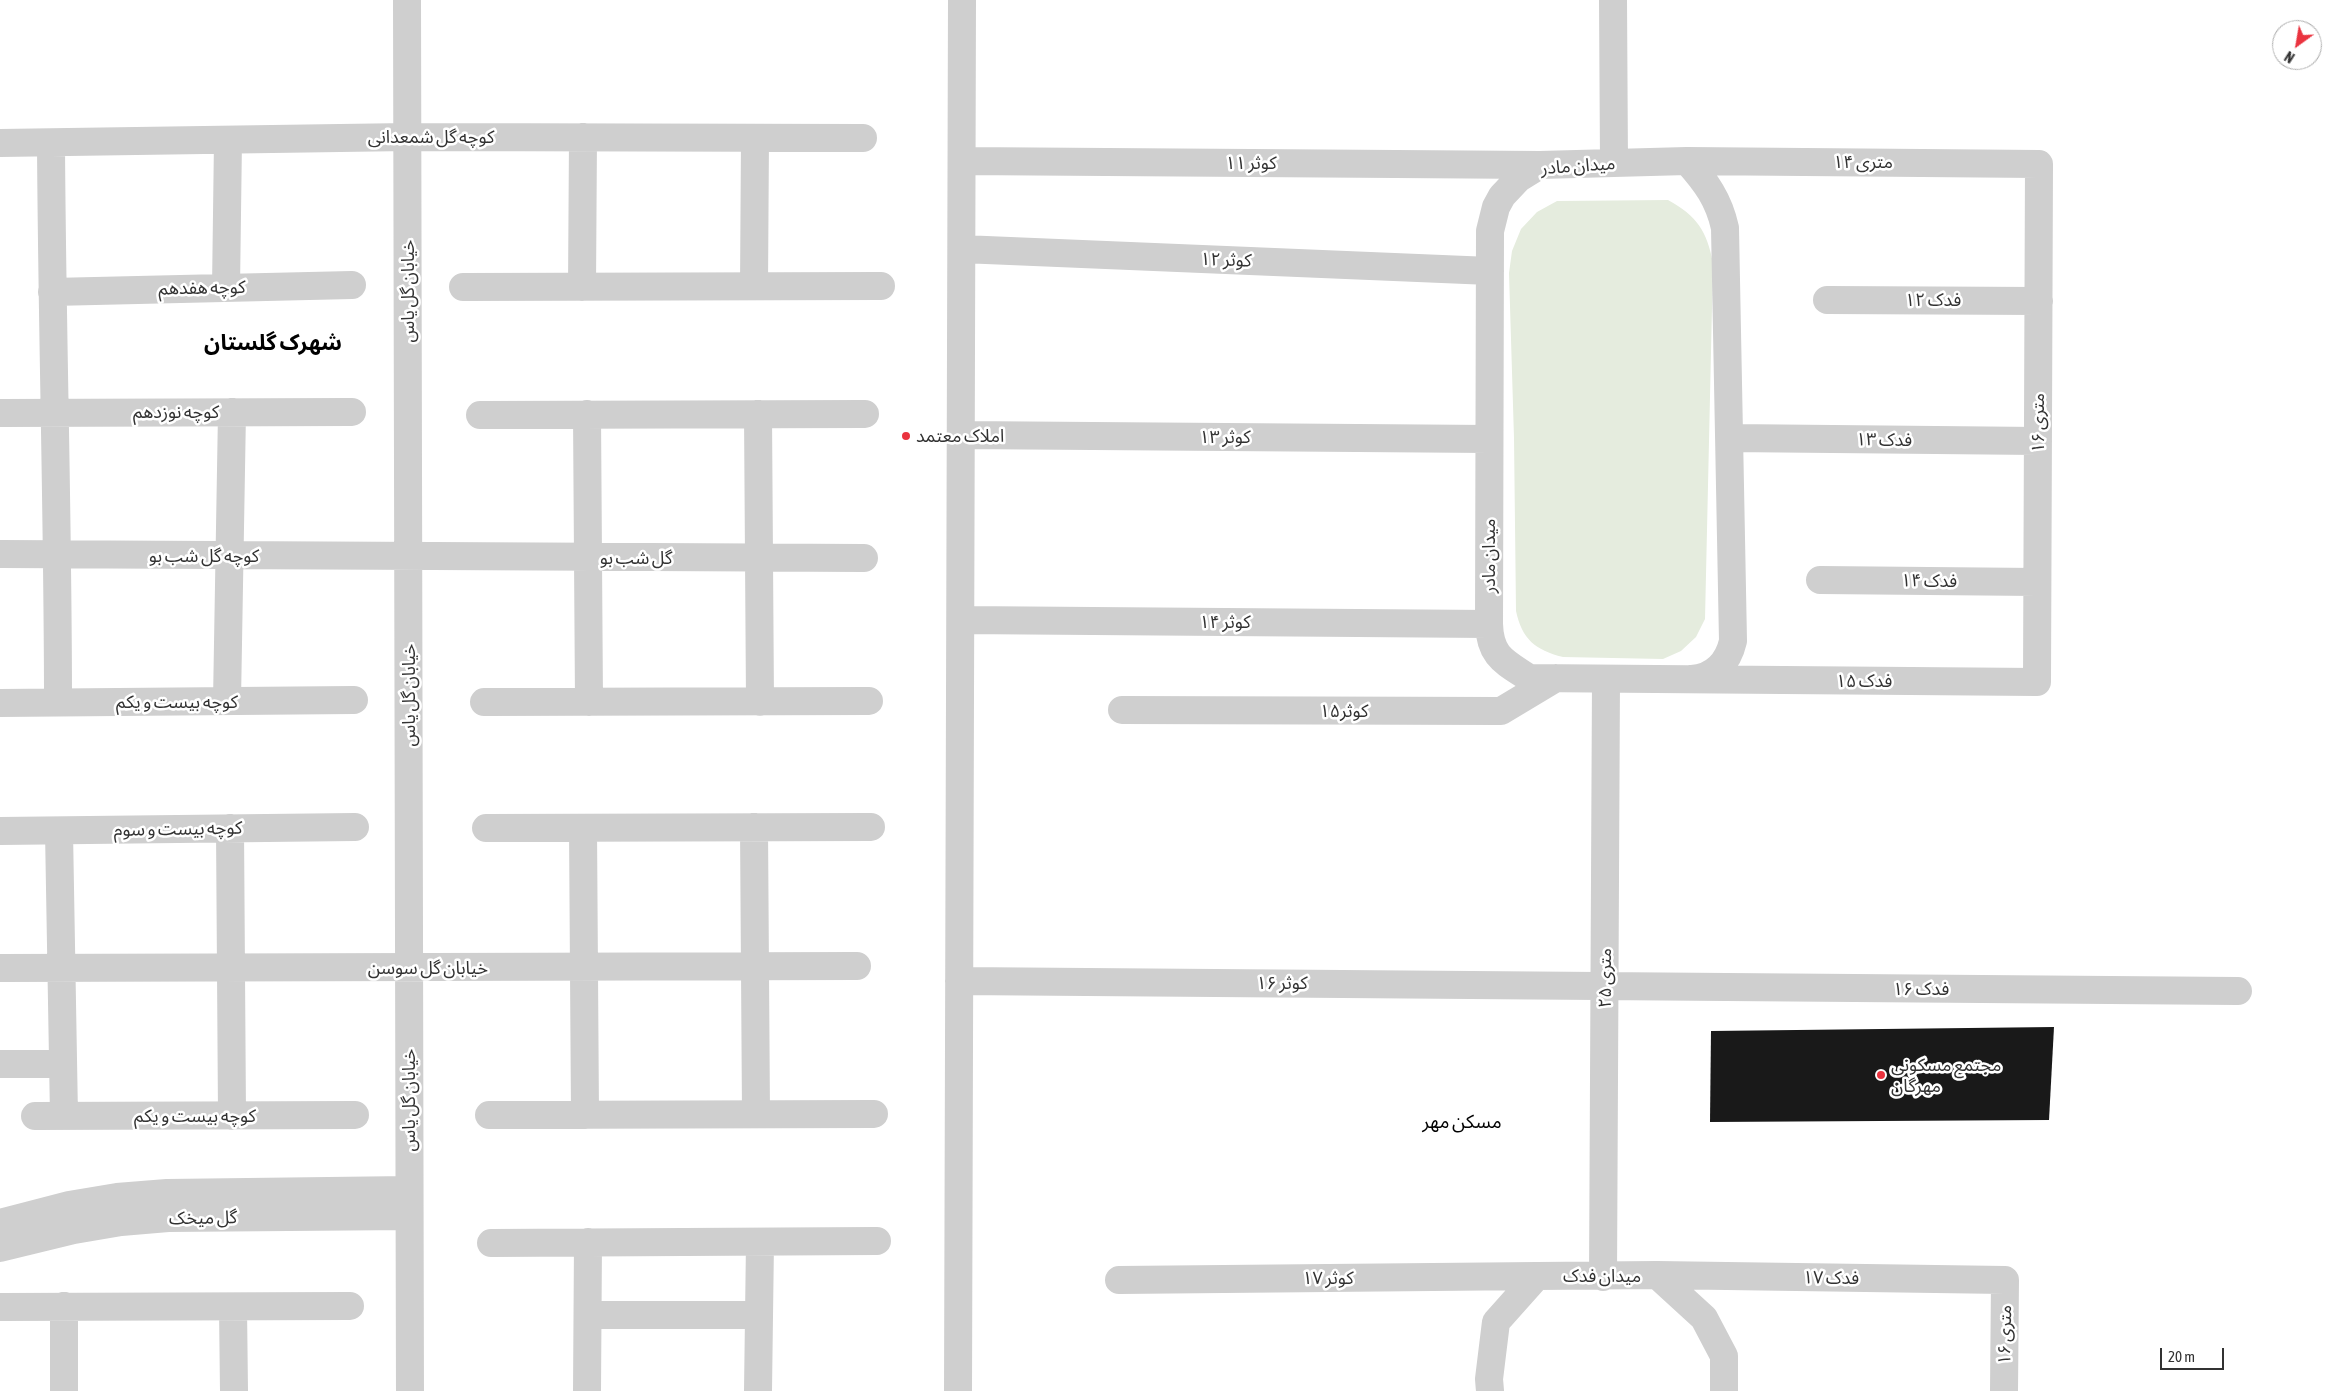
<!DOCTYPE html>
<meta charset="utf-8">
<style>
body{margin:0}
#map{position:relative;width:2342px;height:1391px;overflow:hidden;background:#fff;font-family:"Asap Condensed",sans-serif}
canvas{display:block}
.north{position:absolute;left:2272px;top:20px;width:50px;height:50px;box-sizing:border-box;background:#fff;border:1px solid #adadad;border-radius:50%;rotate:212deg;font-size:14px;font-weight:700;line-height:20px;text-align:center;color:#323232}
.north::after{content:'';display:block;margin:auto;width:18px;height:22px;background:#ea333f;clip-path:polygon(50% 0,100% 100%,50% 72%,0 100%)}
.scale{position:absolute;left:2160px;top:1348px;width:64px;height:22px;box-sizing:border-box;border:2px solid #323232;border-top:0;padding-left:6px;font-size:15px;line-height:18px;white-space:nowrap;color:#323232;-webkit-text-stroke:4px #fff;paint-order:stroke}
</style>
<div id="map">
<canvas width="2342" height="1391"></canvas>
<div class="north">N</div>
<div class="scale">20 m</div>
</div>
<script>
const context = document.querySelector('canvas').getContext('2d');
context.lineJoin = 'round';
function fillPath(path, color) { context.fillStyle = color; context.fill(path, 'evenodd'); }
function strokePath(path, color, width, dash) { context.strokeStyle = color; context.lineWidth = width; context.lineCap = dash ? 'butt' : 'round'; context.setLineDash(dash || []); context.stroke(path); }
function label(font, color, halo, rows, align = 'center') {
  context.font = font + ' "Asap Condensed","Noto Sans Arabic",sans-serif'; context.lineWidth = 5; context.setLineDash([]); context.textBaseline = 'middle'; context.strokeStyle = halo; context.fillStyle = color; for (const [text, x, y, turn = 0] of rows) {
    context.save(); context.translate(x, y); context.rotate((+turn || 0) * Math.PI / 180); context.textAlign = isNaN(turn) ? turn : align; if (halo) context.strokeText(text, 0, 0); context.fillText(text, 0, 0); context.restore();
  }
}
const green = new Path2D(`
 M1668,200c29,16 39,31 45,63l-8,356 -9,18 -15,14 -18,8 -100,-2c-28,-7 -41,-18 -47,-46l-2,-173 -5,-165 3,-22 9,-22 16,-17 20,-11z`);
const building = new Path2D(`
 M2054,1027l-5,93 -339,2 1,-91z`);
const minor = new Path2D(`
 M407,0l3,1391
 M1613,0l1,163
 M0,143l408,-6 455,1
 M51,143c1,186 7,373 7,559
 M962,161l578,4
 M1687,161l352,3 -2,518 -508,-4c-24,-16 -39,-21 -40,-54l1,-393 6,-24 6,-11 17,-18 21,-13 147,-4c19,21 32,39 38,67l8,413c-5,22 -19,36 -41,38
 M962,249l528,22
 M754,286l1,-148
 M463,287l418,-1
 M582,287l1,-150
 M226,288l2,-148
 M52,292l300,-7
 M1827,300l212,1
 M0,413l352,-1
 M587,414l2,288
 M758,414l2,288
 M480,415l385,-1
 M961,435l528,4
 M1730,438l308,3
 M0,554l864,4
 M1820,580l217,2
 M961,620l528,4
 M227,701l5,-289
 M484,702l385,-1
 M0,703l354,-3
 M1122,710l379,1 55,-33
 M754,827l2,287
 M230,828l2,288
 M486,828l385,-1
 M583,828l2,287
 M0,831l355,-4
 M59,831l5,285
 M0,968l857,-2
 M959,981l1279,10
 M0,1064h63
 M489,1115l385,-1
 M35,1116l320,-1
 M0,1223l69,-18 48,-8 50,-4 242,-3
 M491,1243l386,-2
 M0,1248l74,-18 47,-8 47,-4 241,-2
 M1657,1275l348,5 -1,111
 M1603,1277l3,-598
 M1119,1280l418,-4
 M0,1307l350,-1
 M233,1307l1,84
 M588,1315h171
 M64,1391v-85
 M587,1391l1,-149
 M758,1391l2,-149
 M958,1391l4,-1391
 M1490,1391l-1,-12 7,-57 41,-46 120,-1 47,43 20,38v35`);
const markers = [
 [906,436,5,"#ea333f"],
 [1881,1075,5,"#ea333f"]
];
const streetNames = [
 ["کوچه گل شمعدانی",431,137],
 ["۱۴ متری",1863,162],
 ["کوثر ۱۱",1251,163],
 ["میدان مادر",1578,166,-4],
 ["کوثر ۱۲",1226,260,2],
 ["کوچه هفدهم",202,288,-1],
 ["خیابان گل یاس",408,291,-90],
 ["فدک ۱۲",1933,300],
 ["کوچه نوزدهم",176,412],
 ["۱۶ متری",2038,423,-90],
 ["کوثر ۱۳",1225,437],
 ["فدک ۱۳",1884,440,1],
 ["کوچه گل شب بو",204,556],
 ["میدان مادر",1489,556,-90],
 ["گل شب بو",636,558],
 ["فدک ۱۴",1929,581,1],
 ["کوثر ۱۴",1225,622],
 ["فدک ۱۵",1864,681],
 ["خیابان گل یاس",409,695,-90],
 ["کوچه بیست و یکم",177,702],
 ["کوثر۱۵",1344,711],
 ["کوچه بیست و سوم",178,829,-1],
 ["خیابان گل سوسن",428,968],
 ["۲۵ متری",1605,978,-90],
 ["کوثر ۱۶",1282,983],
 ["فدک ۱۶",1921,989],
 ["خیابان گل یاس",409,1100,-90],
 ["کوچه بیست و یکم",195,1116],
 ["گل میخک",203,1218,-1],
 ["میدان فدک",1602,1276],
 ["کوثر ۱۷",1328,1278],
 ["فدک ۱۷",1831,1278,1],
 ["۱۶ متری",2005,1335,-89]
];
const poiNames = [
 ["املاک معتمد",916,436],
 ["مجتمع مسکونی",1891,1065],
 ["مهرگان",1891,1086]
];
const neighbourhoodNames = [
 ["مسکن مهر",1462,1122]
];
const districtNames = [
 ["شهرک گلستان",273,343]
];
fillPath(green, '#e5ecde');
fillPath(building, '#191919');
strokePath(minor, '#cfcfcf', 28);
for (const [x, y, r, color] of markers) { const dot = new Path2D(); dot.arc(x, y, r, 0, 2 * Math.PI); context.fillStyle = color; context.fill(dot); strokePath(dot, '#fff', 2); }
label('18px', '#323232', '#fff', streetNames);
label('18px', '#323232', '#fff', poiNames, 'left');
label('19px', '#000', '#fff', neighbourhoodNames);
label('bold 22px', '#000', '#fff', districtNames);
</script>
